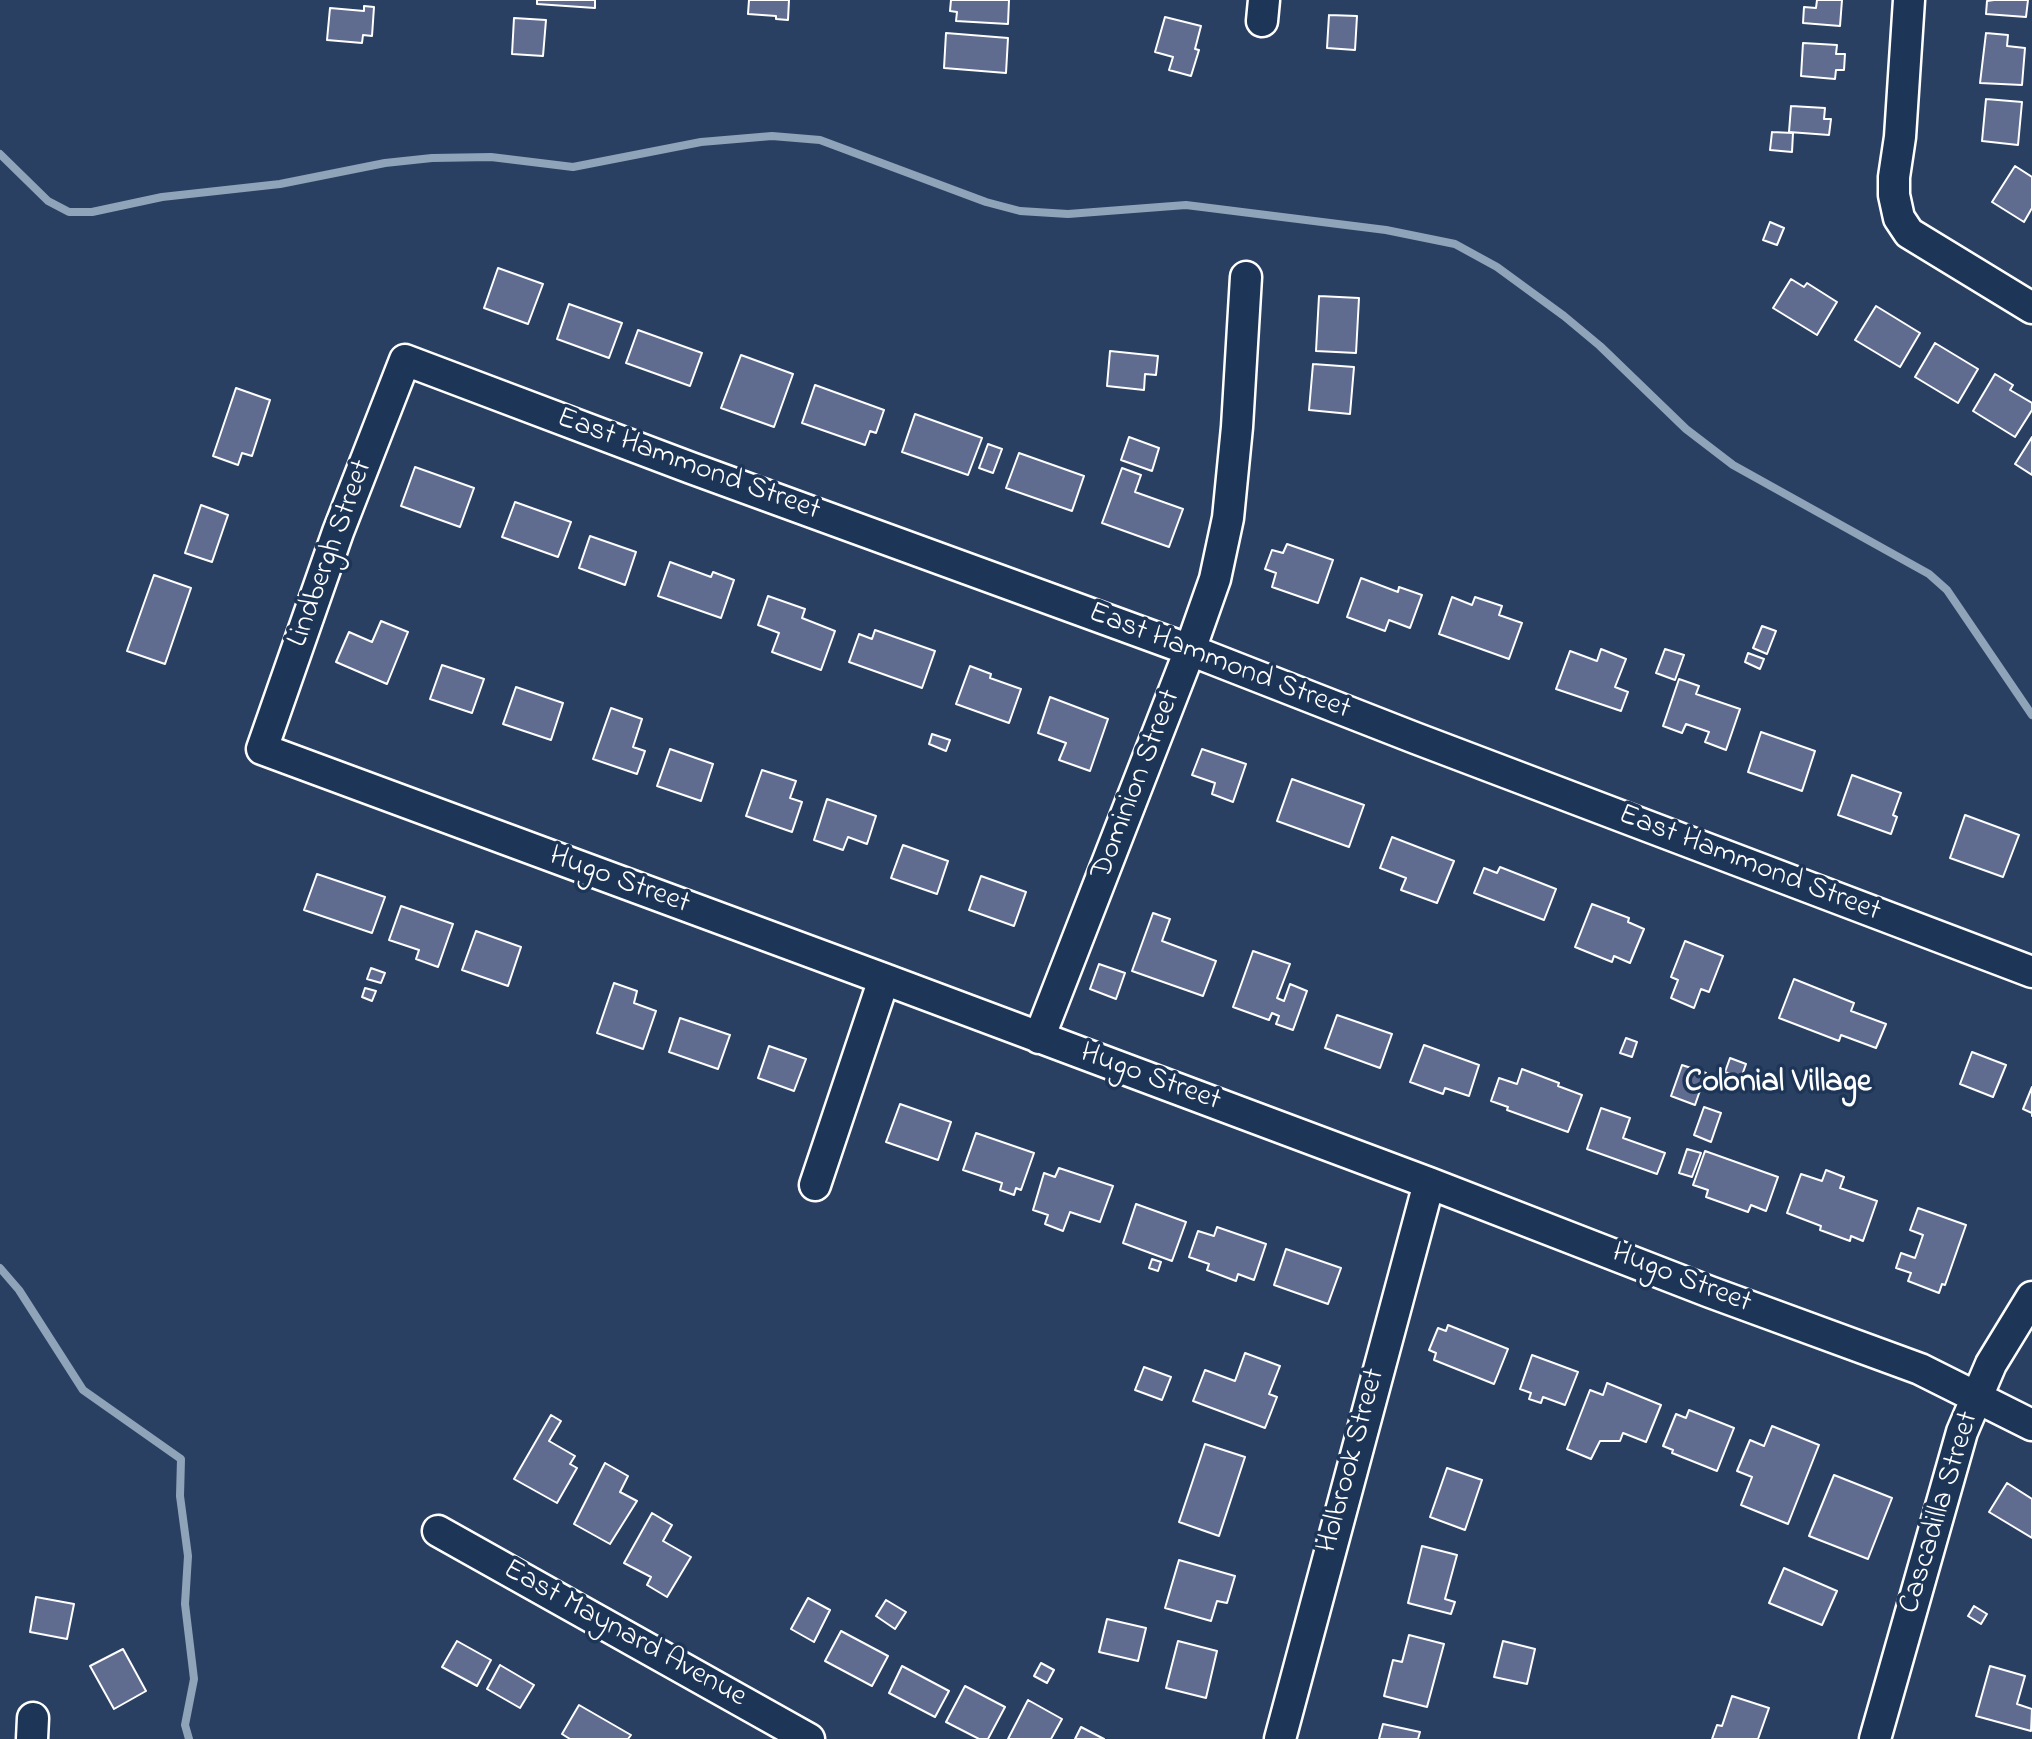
<!DOCTYPE html>
<html>
<head>
<meta charset="utf-8">
<style>
	body { margin:0 }
	canvas { display:block; background:#2a4062 }
</style>
</head>
<body>
<canvas width="2032" height="1739"></canvas>
<script>
const ctx = document.querySelector('canvas').getContext('2d');
ctx.lineJoin = 'round';
const shape = rows => new Path2D(rows.map(r => 'M' + r).join(''));
function trace(path, color, width, dash) { ctx.strokeStyle = color; ctx.lineWidth = width; ctx.lineCap = dash ? 'butt' : 'round'; ctx.setLineDash(dash || []); ctx.stroke(path); }
function fill(path, color) { ctx.fillStyle = color; ctx.fill(path, 'evenodd'); }
function drawText(font, color, halo, rows, align = 'center') {
  ctx.font = font + ' "Indie Flower",sans-serif'; ctx.lineWidth = 7; ctx.setLineDash([]); ctx.textBaseline = 'middle'; ctx.strokeStyle = halo; ctx.fillStyle = color; for (const [text, x, y, turn = 0] of rows) {
    ctx.save(); ctx.translate(x, y); ctx.rotate((+turn || 0) * Math.PI / 180); ctx.textAlign = isNaN(turn) ? turn : align; if (halo) ctx.strokeText(text, 0, 0); ctx.fillText(text, 0, 0); ctx.restore();
  }
}
const stream = shape([
	[0,154,48,201,69,212,92,212,162,197,280,184,385,163,432,158,491,157,573,167,701,142,772,136,820,140,986,202,1020,211,1068,214,1186,205,1386,230,1455,244,1497,267,1564,316,1600,346,1686,429,1733,465,1929,574,1947,590,2032,715],
	[0,1268,19,1290,83,1390,181,1459,180,1496,188,1556,185,1604,194,1679,185,1725,189,1739]
]);
const building = shape([
	[537,0,595,0,595,8,537,4,537,0],
	[749,0,789,0,788,20,776,19,776,16,748,14,749,0],
	[951,0,1009,0,1008,24,956,21,957,12,950,11,951,0],
	[1817,0,1842,0,1840,26,1803,23,1804,7,1816,8,1817,0],
	[1994,0,2028,0,2026,17,1986,14,1987,1,1994,0],
	[364,6,374,7,372,36,363,35,362,43,327,40,330,8,364,11,364,6],
	[1329,15,1357,16,1355,50,1327,48,1329,15],
	[1165,17,1201,26,1195,49,1199,50,1191,76,1169,70,1173,57,1155,52,1165,17],
	[514,18,546,20,543,56,512,54,514,18],
	[946,33,1008,38,1006,73,944,68,946,33],
	[1986,33,2008,35,2007,46,2025,48,2022,85,1980,83,1986,33],
	[1803,43,1837,45,1836,54,1845,54,1844,70,1836,70,1835,79,1801,76,1803,43],
	[1986,99,2022,102,2018,145,1982,141,1986,99],
	[1791,106,1825,108,1824,119,1831,119,1829,135,1789,132,1791,106],
	[1772,132,1793,133,1792,152,1770,150,1772,132],
	[2015,166,2032,177,2032,208,2024,222,1992,202,2015,166],
	[1770,222,1784,228,1777,245,1763,240,1770,222],
	[498,268,543,284,528,324,484,308,498,268],
	[1791,279,1804,287,1807,283,1837,302,1817,335,1773,308,1791,279],
	[1319,296,1359,298,1356,353,1316,351,1319,296],
	[569,304,622,323,609,358,557,339,569,304],
	[1876,306,1920,333,1900,367,1855,340,1876,306],
	[638,330,702,353,690,386,626,363,638,330],
	[1935,343,1978,369,1958,403,1915,377,1935,343],
	[1110,351,1158,356,1156,375,1145,374,1144,390,1107,386,1110,351],
	[741,355,793,374,774,427,721,408,741,355],
	[1313,364,1354,367,1350,414,1309,410,1313,364],
	[1995,374,2013,385,2010,390,2032,403,2032,410,2015,437,1973,411,1995,374],
	[815,385,884,410,876,433,870,431,865,445,802,423,815,385],
	[236,388,270,400,252,456,242,453,238,465,213,456,236,388],
	[915,414,982,438,968,475,902,452,915,414],
	[1129,437,1159,448,1152,471,1121,460,1129,437],
	[2032,437,2032,475,2015,464,2032,437],
	[988,444,1002,449,993,473,979,468,988,444],
	[1019,453,1084,476,1072,511,1006,488,1019,453],
	[415,467,474,488,460,527,401,506,415,467],
	[1122,468,1141,475,1135,492,1183,509,1169,547,1102,523,1122,468],
	[515,502,571,522,558,557,502,537,515,502],
	[201,505,228,515,212,562,185,553,201,505],
	[590,536,636,552,625,585,579,568,590,536],
	[1287,544,1333,560,1318,603,1272,587,1276,573,1265,569,1272,550,1283,553,1287,544],
	[670,562,711,577,713,572,734,580,721,618,658,596,670,562],
	[154,575,191,588,165,664,127,651,154,575],
	[1361,578,1398,592,1399,587,1422,595,1410,628,1389,620,1385,631,1347,617,1361,578],
	[768,596,805,609,802,618,835,631,821,670,772,652,779,633,758,625,768,596],
	[1452,597,1472,605,1475,597,1502,606,1499,615,1522,623,1509,659,1439,634,1452,597],
	[381,621,408,632,387,684,336,662,349,632,372,642,381,621],
	[1762,626,1776,631,1767,654,1753,648,1762,626],
	[875,630,935,651,922,688,849,662,859,634,872,639,875,630],
	[1601,649,1626,659,1615,687,1628,692,1621,711,1556,689,1570,651,1597,661,1601,649],
	[1665,649,1684,655,1675,680,1656,673,1665,649],
	[1748,653,1764,659,1760,669,1745,662,1748,653],
	[442,665,484,679,472,713,430,699,442,665],
	[970,666,991,674,990,678,1021,689,1009,723,956,704,970,666],
	[1679,679,1699,686,1696,694,1740,709,1726,750,1705,742,1709,732,1686,724,1682,733,1663,726,1679,679],
	[516,687,563,703,551,740,503,724,516,687],
	[1050,697,1108,719,1090,771,1059,760,1066,743,1038,733,1050,697],
	[611,708,642,719,633,747,645,751,637,774,593,759,611,708],
	[1761,732,1815,751,1802,791,1748,772,1761,732],
	[932,734,950,740,946,751,929,744,932,734],
	[670,749,713,764,701,801,657,786,670,749],
	[1202,749,1246,764,1233,802,1212,794,1215,783,1192,775,1202,749],
	[762,770,796,781,790,798,802,802,792,832,746,816,762,770],
	[1852,775,1901,793,1893,815,1897,817,1891,834,1838,815,1852,775],
	[1292,779,1364,805,1349,847,1277,821,1292,779],
	[827,799,876,816,867,844,848,837,843,850,814,840,827,799],
	[1965,815,2019,835,2003,877,1950,858,1965,815],
	[1392,837,1454,861,1437,903,1401,890,1406,878,1380,868,1392,837],
	[903,845,948,861,937,894,891,878,903,845],
	[1500,867,1556,889,1544,920,1474,893,1484,868,1497,873,1500,867],
	[317,874,385,897,372,933,304,910,317,874],
	[981,876,1026,892,1014,926,969,910,981,876],
	[1592,904,1629,918,1628,922,1644,929,1630,963,1614,956,1612,962,1575,947,1592,904],
	[401,906,453,924,438,967,416,959,419,950,389,940,401,906],
	[1153,913,1170,919,1162,941,1216,961,1203,996,1132,971,1153,913],
	[476,931,521,947,508,986,462,970,476,931],
	[1685,941,1723,956,1709,992,1701,989,1694,1008,1671,998,1678,980,1671,977,1685,941],
	[1253,951,1290,964,1277,998,1284,1001,1290,984,1307,991,1293,1030,1276,1024,1279,1016,1272,1013,1269,1020,1233,1007,1253,951],
	[1099,964,1125,973,1116,999,1090,989,1099,964],
	[371,968,385,973,381,983,367,979,371,968],
	[1794,979,1854,1003,1851,1011,1886,1024,1876,1048,1841,1035,1839,1041,1779,1018,1794,979],
	[614,983,637,991,634,1003,656,1011,643,1049,597,1033,614,983],
	[365,988,376,991,372,1001,362,997,365,988],
	[1337,1015,1392,1034,1380,1068,1325,1048,1337,1015],
	[680,1018,730,1035,718,1069,669,1052,680,1018],
	[1626,1038,1637,1042,1632,1057,1620,1053,1626,1038],
	[1424,1045,1479,1065,1469,1096,1445,1088,1443,1094,1410,1082,1424,1045],
	[769,1046,806,1059,794,1091,758,1078,769,1046],
	[1972,1052,2006,1065,1993,1097,1960,1084,1972,1052],
	[1730,1058,1746,1064,1741,1078,1725,1072,1730,1058],
	[1682,1065,1706,1073,1695,1105,1671,1096,1682,1065],
	[1522,1069,1559,1083,1558,1086,1582,1095,1568,1132,1507,1110,1508,1107,1491,1101,1499,1078,1517,1084,1522,1069],
	[2032,1087,2032,1116,2032,1113,2023,1109,2032,1087],
	[900,1104,951,1122,938,1160,886,1142,900,1104],
	[1704,1107,1721,1113,1711,1142,1694,1135,1704,1107],
	[1601,1108,1630,1118,1623,1138,1665,1153,1657,1174,1587,1149,1601,1108],
	[976,1133,1034,1153,1021,1190,1016,1188,1014,1195,1000,1190,1002,1183,963,1170,976,1133],
	[1687,1149,1701,1153,1692,1177,1679,1173,1687,1149],
	[1705,1151,1778,1177,1766,1211,1751,1205,1748,1212,1706,1197,1708,1190,1693,1185,1705,1151],
	[1059,1168,1113,1186,1100,1222,1070,1212,1063,1231,1045,1224,1048,1215,1033,1210,1044,1173,1055,1177,1059,1168],
	[1826,1170,1844,1177,1840,1188,1877,1201,1863,1241,1851,1236,1850,1241,1820,1230,1821,1226,1787,1213,1801,1174,1822,1181,1826,1170],
	[1136,1204,1186,1222,1172,1261,1123,1243,1136,1204],
	[1918,1208,1966,1225,1945,1285,1942,1284,1939,1293,1908,1281,1911,1273,1896,1268,1901,1253,1915,1258,1923,1235,1910,1230,1918,1208],
	[1217,1227,1266,1244,1254,1280,1238,1274,1236,1281,1207,1270,1209,1264,1189,1257,1198,1231,1214,1236,1217,1227],
	[1286,1249,1341,1268,1328,1304,1274,1285,1286,1249],
	[1152,1259,1161,1262,1158,1271,1149,1268,1152,1259],
	[1448,1325,1508,1349,1494,1384,1434,1360,1436,1353,1429,1350,1438,1328,1446,1331,1448,1325],
	[1245,1353,1280,1366,1269,1394,1277,1397,1265,1428,1193,1401,1205,1370,1235,1381,1245,1353],
	[1532,1355,1578,1372,1565,1405,1543,1397,1541,1403,1529,1399,1531,1393,1520,1389,1532,1355],
	[1144,1367,1171,1377,1162,1400,1135,1390,1144,1367],
	[1607,1383,1661,1405,1646,1442,1623,1433,1620,1441,1600,1441,1591,1459,1567,1449,1590,1390,1603,1395,1607,1383],
	[1689,1410,1734,1428,1717,1471,1672,1453,1673,1450,1663,1446,1676,1414,1686,1418,1689,1410],
	[551,1415,561,1421,549,1441,575,1456,570,1464,577,1468,557,1503,514,1479,551,1415],
	[1772,1426,1819,1445,1788,1524,1741,1505,1752,1477,1737,1471,1750,1440,1764,1446,1772,1426],
	[1205,1444,1245,1457,1219,1536,1179,1522,1205,1444],
	[605,1463,628,1476,620,1492,637,1501,610,1544,574,1524,605,1463],
	[1447,1468,1482,1480,1465,1530,1430,1517,1447,1468],
	[1834,1475,1892,1498,1868,1559,1809,1536,1834,1475],
	[2007,1483,2032,1499,2032,1538,1989,1512,2007,1483],
	[652,1513,672,1525,663,1541,691,1557,667,1597,647,1585,651,1577,624,1563,652,1513],
	[1422,1546,1457,1555,1445,1599,1455,1602,1451,1614,1408,1603,1422,1546],
	[1179,1560,1235,1576,1227,1603,1217,1601,1211,1621,1165,1608,1179,1560],
	[1784,1568,1837,1591,1822,1625,1769,1603,1784,1568],
	[36,1597,74,1604,67,1639,30,1632,36,1597],
	[808,1598,830,1610,814,1642,791,1629,808,1598],
	[886,1600,906,1612,895,1629,876,1616,886,1600],
	[1974,1606,1987,1614,1981,1624,1968,1616,1974,1606],
	[1107,1619,1146,1628,1138,1661,1099,1652,1107,1619],
	[841,1631,888,1656,872,1686,825,1661,841,1631],
	[1409,1635,1444,1644,1427,1707,1384,1696,1393,1660,1402,1662,1409,1635],
	[457,1641,491,1660,477,1686,442,1667,457,1641],
	[1178,1641,1217,1651,1206,1698,1166,1688,1178,1641],
	[1503,1641,1535,1649,1527,1684,1494,1677,1503,1641],
	[123,1649,146,1691,114,1709,90,1666,123,1649],
	[1041,1663,1054,1670,1047,1683,1034,1676,1041,1663],
	[500,1665,534,1685,520,1708,487,1689,500,1665],
	[902,1666,949,1691,935,1717,889,1693,902,1666],
	[1990,1666,2025,1676,2017,1704,2032,1709,2031,1731,1976,1716,1990,1666],
	[965,1686,1005,1707,988,1739,979,1739,946,1722,965,1686],
	[1732,1696,1769,1708,1758,1739,1712,1739,1717,1725,1722,1726,1732,1696],
	[1028,1700,1062,1719,1051,1739,1008,1739,1028,1700],
	[579,1705,631,1735,628,1739,570,1739,562,1734,579,1705],
	[1383,1724,1420,1732,1418,1739,1379,1739,1383,1724],
	[1081,1727,1104,1739,1075,1739,1081,1727]
]);
const minor = shape([
	[1909,0,1900,137,1894,177,1894,195,1899,218,1909,233,2032,308],
	[1262,21,1264,0],
	[2032,972,1415,738,1190,650,691,468,405,360,338,532,262,749,884,979,1429,1183,1710,1292,1920,1369,2032,1425],
	[1039,1038,1190,650,1215,579,1228,518,1237,427,1246,277],
	[815,1185,884,979],
	[438,1531,809,1739],
	[32,1739,33,1718],
	[1280,1739,1429,1183],
	[1875,1739,1962,1432,1991,1364,2032,1297]
]);
const streetNames = [
	["East Hammond Street",688,466,20],
	["Lindbergh Street",332,554,-70],
	["East Hammond Street",1219,663,21],
	["Dominion Street",1138,785,-69],
	["East Hammond Street",1749,865,21],
	["Hugo Street",619,882,20],
	["Hugo Street",1150,1079,20],
	["Hugo Street",1681,1280,21],
	["Holbrook Street",1353,1461,-75],
	["Cascadilla Street",1941,1513,-73],
	["East Maynard Avenue",624,1635,29]
];
const neighbourhoodNames = [
	["Colonial Village",1778,1085]
];
trace(stream, '#8fa4b9', 8);
fill(building, '#5f6b8f');
trace(building, '#fff', 2);
trace(minor, '#fff', 35);
trace(minor, '#1d3557', 30);
drawText('30px', '#fff', '#1d3557', streetNames);
drawText('bold 32px', '#fff', '#1d3557', neighbourhoodNames);
</script>
</body>
</html>
